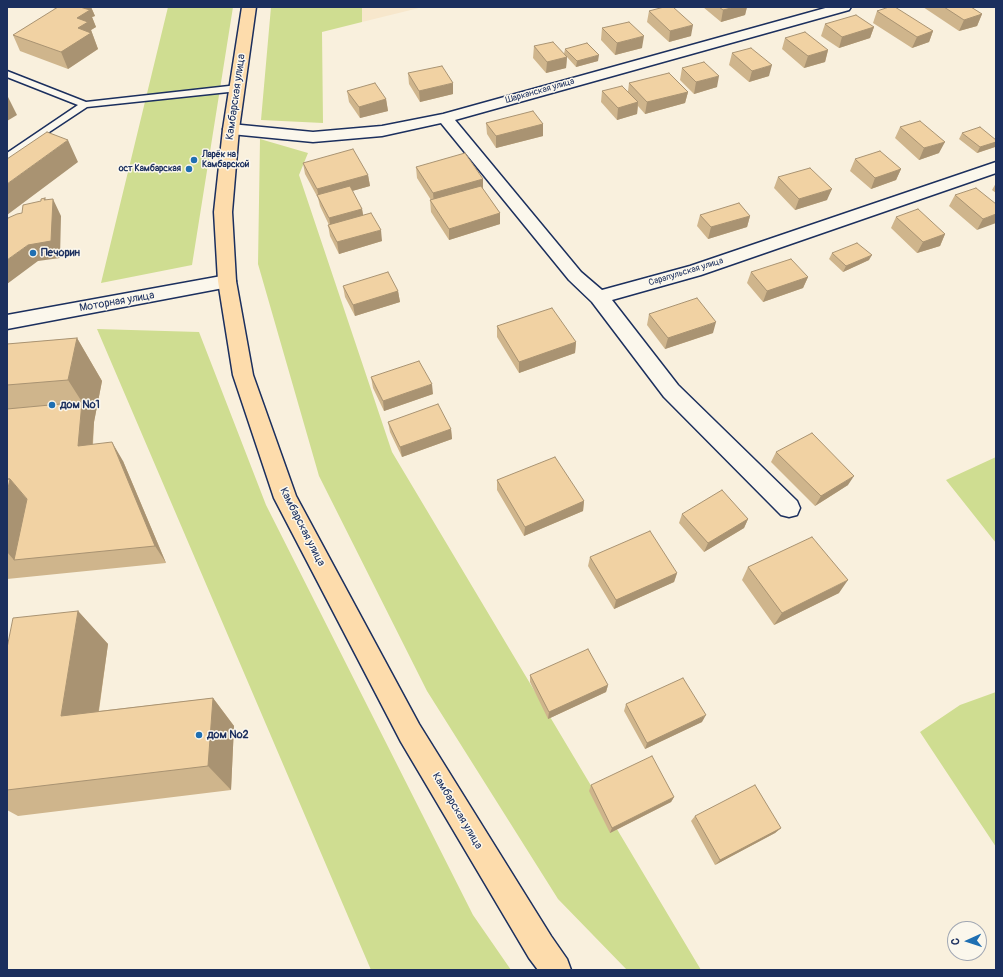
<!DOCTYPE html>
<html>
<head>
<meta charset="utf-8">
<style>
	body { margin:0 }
	#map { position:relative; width:1003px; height:977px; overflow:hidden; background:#f9f0dd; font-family:Pangolin,sans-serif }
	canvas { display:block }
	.frame { position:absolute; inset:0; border:8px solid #1b2f5e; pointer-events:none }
	.north { position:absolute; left:947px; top:921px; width:40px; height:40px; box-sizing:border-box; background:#fbf7ec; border:1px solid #a1a7b3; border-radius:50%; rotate:267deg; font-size:11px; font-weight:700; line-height:16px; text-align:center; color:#1b2f5e }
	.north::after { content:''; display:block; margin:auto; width:14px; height:18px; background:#1f6fb2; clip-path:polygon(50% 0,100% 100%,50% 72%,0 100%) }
</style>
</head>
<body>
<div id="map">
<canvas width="1003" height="977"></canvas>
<div class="frame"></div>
<div class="north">С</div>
</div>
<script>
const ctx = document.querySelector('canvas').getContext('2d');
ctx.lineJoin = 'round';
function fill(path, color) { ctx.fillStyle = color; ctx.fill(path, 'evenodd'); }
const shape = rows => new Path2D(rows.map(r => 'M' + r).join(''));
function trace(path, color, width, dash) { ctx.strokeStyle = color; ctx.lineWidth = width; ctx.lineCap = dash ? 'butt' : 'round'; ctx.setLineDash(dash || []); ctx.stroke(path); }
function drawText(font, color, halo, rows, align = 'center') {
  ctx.font = font + ' Pangolin,sans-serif'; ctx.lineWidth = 3; ctx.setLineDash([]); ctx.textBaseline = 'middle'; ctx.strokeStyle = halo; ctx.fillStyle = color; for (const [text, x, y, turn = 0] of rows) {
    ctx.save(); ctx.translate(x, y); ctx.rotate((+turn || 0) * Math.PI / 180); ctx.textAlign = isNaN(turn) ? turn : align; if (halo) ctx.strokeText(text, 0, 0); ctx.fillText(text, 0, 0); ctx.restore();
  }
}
const built = shape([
	[362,7,423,7,362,22]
]);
const green = shape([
	[168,7,233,7,192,265,101,283],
	[271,7,362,7,362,22,322,32,323,123,261,120],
	[260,139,308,153,299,175,392,452,701,970,627,970,558,899,427,691,319,476,258,264],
	[97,329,199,332,266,505,473,915,511,970,371,970],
	[996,457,996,543,946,480],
	[996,692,996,847,920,732,960,705]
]);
const lane = shape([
	[7,71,86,102,238,85,242,88,238,91,87,107,7,160,7,153,78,105,7,77,7,71]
]);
const street = shape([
	[829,7,851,7,849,10,455,120,581,272,602,290,690,266,996,162,996,173,701,275,612,300,678,385,797,501,800,508,797,515,789,517,781,515,664,397,592,302,569,280,441,123,382,136,313,142,231,134,225,132,223,129,225,126,231,124,313,132,382,126,443,114,829,7],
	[227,275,234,276,236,281,234,286,7,329,7,315,227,275]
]);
const primary = shape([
	[242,7,256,7,239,129,232,212,236,281,253,375,296,496,419,724,551,936,567,959,571,970,538,970,529,958,401,742,274,498,233,375,218,281,214,212,223,129,242,7]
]);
const wall = shape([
	[51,7,91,7,95,16,92,17,96,27,91,30,98,49,68,69,20,51,13,35,56,9],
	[703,7,747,7,745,15,721,22],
	[923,7,971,7,982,14,977,26,959,31],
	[649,11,691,36,669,42,647,22],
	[877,11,933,31,929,42,912,48,873,23],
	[825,24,874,27,870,38,839,48,821,36],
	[602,28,642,48,615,55,601,40],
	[785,38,828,50,825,62,804,68,782,49],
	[534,46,564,54,565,49,598,61,576,67,567,57,566,68,546,73,533,58],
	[732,53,769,76,749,82,729,65],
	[682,68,717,87,694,94,680,80],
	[408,73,453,94,420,102,409,84],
	[629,83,688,92,685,103,645,114,638,106,637,114,617,120,601,102,602,91,628,91],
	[347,91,386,99,388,111,360,118,349,102],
	[486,123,543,124,543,136,496,148,487,134],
	[900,127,939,153,919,160,895,138],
	[962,133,996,140,996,145,995,147,977,153,959,139],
	[855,159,901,169,896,180,871,189,850,171],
	[303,163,368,175,370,186,352,191,362,209,363,215,382,241,339,254,330,236,328,225,329,225,320,206,318,198,305,174],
	[416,167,483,179,483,189,500,213,500,224,449,240,431,212,430,200,431,200,417,178],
	[778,177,827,200,795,210,774,188],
	[996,183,996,193,992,190],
	[955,195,996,204,977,230,949,206],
	[700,215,750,216,747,227,708,239,697,226],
	[896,217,945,234,940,246,917,253,891,228],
	[832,253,869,260,843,272,829,259],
	[751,272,808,277,803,288,763,302,747,283],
	[343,286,398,291,400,302,355,316,345,297],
	[649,314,713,333,665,349,647,325],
	[497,326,576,342,575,353,519,373,497,337],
	[77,338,102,381,94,422,93,445,123,461,166,563,7,579,7,344],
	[371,377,433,394,384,411,373,388],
	[388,422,451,429,452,439,402,457,390,432],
	[776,452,848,485,815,506,771,462],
	[497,480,584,501,583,511,524,536,497,490],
	[682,514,748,519,744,528,704,552,679,523],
	[590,557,677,573,674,582,614,609,588,566],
	[748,567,839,593,774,625,742,580],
	[78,611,108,644,99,711,213,698,234,726,231,790,18,816,7,810,7,648],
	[530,675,608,685,606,692,548,719,530,682],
	[626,704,702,722,645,749,624,711],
	[591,785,674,797,671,802,610,833,589,791],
	[695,816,781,828,775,833,715,865,691,821]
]);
const shadedWall = shape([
	[78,7,91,7,95,16,92,17,96,27,91,30,98,49,68,69,61,52,78,28],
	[735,7,747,7,745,15,721,22,723,10],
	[982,14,977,26,959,31,964,20],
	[693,25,691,36,669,42,670,31],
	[874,27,870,38,839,48,842,37],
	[933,31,929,42,912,48,917,37],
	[644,36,642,48,615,55,617,43],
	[828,50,825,62,804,68,808,56],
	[599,55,598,61,576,67,577,61],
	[567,57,566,68,546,73,547,62],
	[772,65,769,76,749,82,752,71],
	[719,76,717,87,694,94,696,82],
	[453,83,453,94,420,102,419,91],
	[688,92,685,103,645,114,647,102],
	[7,95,17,115,7,121],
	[386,99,388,111,360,118,359,107],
	[638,102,637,114,617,120,618,108],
	[543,124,543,136,496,148,496,136],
	[68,140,78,162,7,215,7,184],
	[945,142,939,153,919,160,924,148],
	[996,142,996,145,995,147,977,153,980,147],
	[901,169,896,180,871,189,875,178],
	[368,175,370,186,320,200,319,198,317,189],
	[483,179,483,190,434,204,433,193],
	[832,189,827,200,795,210,799,199],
	[45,198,52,213,53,199,61,216,60,258,38,261,7,284,7,260,28,245],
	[362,209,364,220,331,229,329,218],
	[500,213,500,224,449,240,449,229],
	[996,214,996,223,977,230,983,219],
	[750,216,747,227,708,239,711,227],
	[381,230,382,241,339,254,337,242],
	[945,234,940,246,917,253,923,242],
	[872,255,869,260,843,272,846,266],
	[808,277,803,288,763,302,767,291],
	[398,291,400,302,355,316,353,305],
	[716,322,713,333,665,349,668,338],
	[77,338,102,381,94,422,91,465,78,446,82,402,68,380],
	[576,342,575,353,519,373,519,362],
	[432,384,433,394,384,411,383,401],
	[451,429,452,439,402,457,400,447],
	[112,442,123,461,166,563,155,546],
	[854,476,848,485,815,506,821,496],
	[10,479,42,518,14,560,7,552,7,493],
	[584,501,583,511,524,536,525,527],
	[748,519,744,528,704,552,708,543],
	[677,573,674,582,614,609,616,600],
	[848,580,839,593,774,625,782,613],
	[78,611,108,644,94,743,61,716],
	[608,685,606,692,548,719,549,712],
	[213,698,234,726,231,790,208,766],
	[706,715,702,722,645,749,647,743],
	[674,797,671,802,610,833,612,828],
	[781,828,775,833,715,865,720,860]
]);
const building = shape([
	[58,7,80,7,90,10,77,18,88,22,78,28,91,33,61,52,13,35,58,7],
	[664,7,673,7,693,25,670,31,649,11,664,7],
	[719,7,735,7,723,10,719,7],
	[889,7,895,7,933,31,917,37,877,11,889,7],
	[944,7,971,7,982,14,964,20,944,7],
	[856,15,874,27,842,37,825,24,856,15],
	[629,22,644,36,617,43,602,28,629,22],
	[805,32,828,50,808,56,785,38,805,32],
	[553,42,567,57,547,62,534,46,553,42],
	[587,43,599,55,577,61,565,49,587,43],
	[751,48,772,65,752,71,732,53,751,48],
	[704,62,719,76,696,82,682,68,704,62],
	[442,66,453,83,419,91,408,73,442,66],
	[669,73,688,92,647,102,629,83,669,73],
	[375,83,386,99,359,107,347,91,375,83],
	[622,86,638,102,618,108,602,91,622,86],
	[533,111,543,124,496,136,486,123,533,111],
	[920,121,945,142,924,148,900,127,920,121],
	[980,127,996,140,996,142,980,147,962,133,980,127],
	[47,132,68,140,7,184,7,159,47,132],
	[353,149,368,175,317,189,303,163,353,149],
	[880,151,901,169,875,178,855,159,880,151],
	[465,153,483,179,433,193,416,167,465,153],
	[810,168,832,189,799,199,778,177,810,168],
	[350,186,362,209,329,218,317,195,350,186],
	[481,186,500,213,449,229,430,200,481,186],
	[976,188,996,204,996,214,983,219,955,195,976,188],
	[45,198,44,200,53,199,51,241,28,245,7,260,7,220,8,218,17,214,22,213,23,205,41,201,41,199,45,198],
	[739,203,750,216,711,227,700,215,739,203],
	[918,209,945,234,923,242,896,217,918,209],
	[371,213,381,230,337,242,328,225,371,213],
	[857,243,872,255,846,266,832,253,857,243],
	[791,259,808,277,767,291,751,272,791,259],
	[388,272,398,291,353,305,343,286,388,272],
	[697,298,716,322,668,338,649,314,697,298],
	[552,308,576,342,519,362,497,326,552,308],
	[77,338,68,380,7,385,7,344,77,338],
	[419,361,432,384,383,401,371,377,419,361],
	[82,402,78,446,112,442,155,546,14,560,27,499,10,479,7,479,7,409,82,402],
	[438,404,451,429,400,447,388,422,438,404],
	[812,433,854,476,821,496,776,452,812,433],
	[555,457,584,501,525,527,497,480,555,457],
	[7,479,10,479,7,493,7,479],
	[722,490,748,519,708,543,682,514,722,490],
	[650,531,677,573,616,600,590,557,650,531],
	[812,537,848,580,782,613,748,567,812,537],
	[78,611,61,716,213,698,208,766,7,790,7,648,13,618,78,611],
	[588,649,608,685,549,712,530,675,588,649],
	[683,678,706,715,647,743,626,704,683,678],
	[652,756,674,797,612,828,591,785,652,756],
	[755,785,781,828,720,860,695,816,755,785]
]);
const markers = [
	[194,160,4,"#1f6fb2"],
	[189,169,4,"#1f6fb2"],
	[33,253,4,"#1f6fb2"],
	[52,405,4,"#1f6fb2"],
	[199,735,4,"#1f6fb2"]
];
const farStreetnames = [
	["Шарканская улица",540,91,-16],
	["Сарапульская улица",686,272,-17]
];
const farPoinames = [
	["Ларёк на",202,155],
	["Камбарской",202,165],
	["ост Камбарская",181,169,"right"]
];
const streetNames = [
	["Камбарская улица",236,97,-82],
	["Моторная улица",117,302,-10],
	["Камбарская улица",302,527,63],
	["Камбарская улица",457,811,59]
];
const poiNames = [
	["Печорин",41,253],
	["дом №1",60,405],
	["дом №2",207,735]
];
fill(built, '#f7e7cc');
fill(green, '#cfdd91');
trace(lane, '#1b2f5e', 3);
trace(street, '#1b2f5e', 3);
trace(primary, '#1b2f5e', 3);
fill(lane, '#fbf7ec');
fill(street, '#fbf7ec');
fill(primary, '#fddcac');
fill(wall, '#cfb58c');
fill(shadedWall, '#a99372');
fill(building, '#f1d2a3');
trace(building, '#a99372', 1);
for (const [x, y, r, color] of markers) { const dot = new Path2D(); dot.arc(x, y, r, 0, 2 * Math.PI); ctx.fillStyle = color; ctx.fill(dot); trace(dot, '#fbf7ec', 1.5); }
drawText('9px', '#1b2f5e', '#fbf7ec', farStreetnames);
drawText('bold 9px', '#1b2f5e', '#fbf7ec', farPoinames, 'left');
drawText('11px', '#1b2f5e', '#fbf7ec', streetNames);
drawText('bold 11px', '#1b2f5e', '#fbf7ec', poiNames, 'left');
</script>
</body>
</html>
